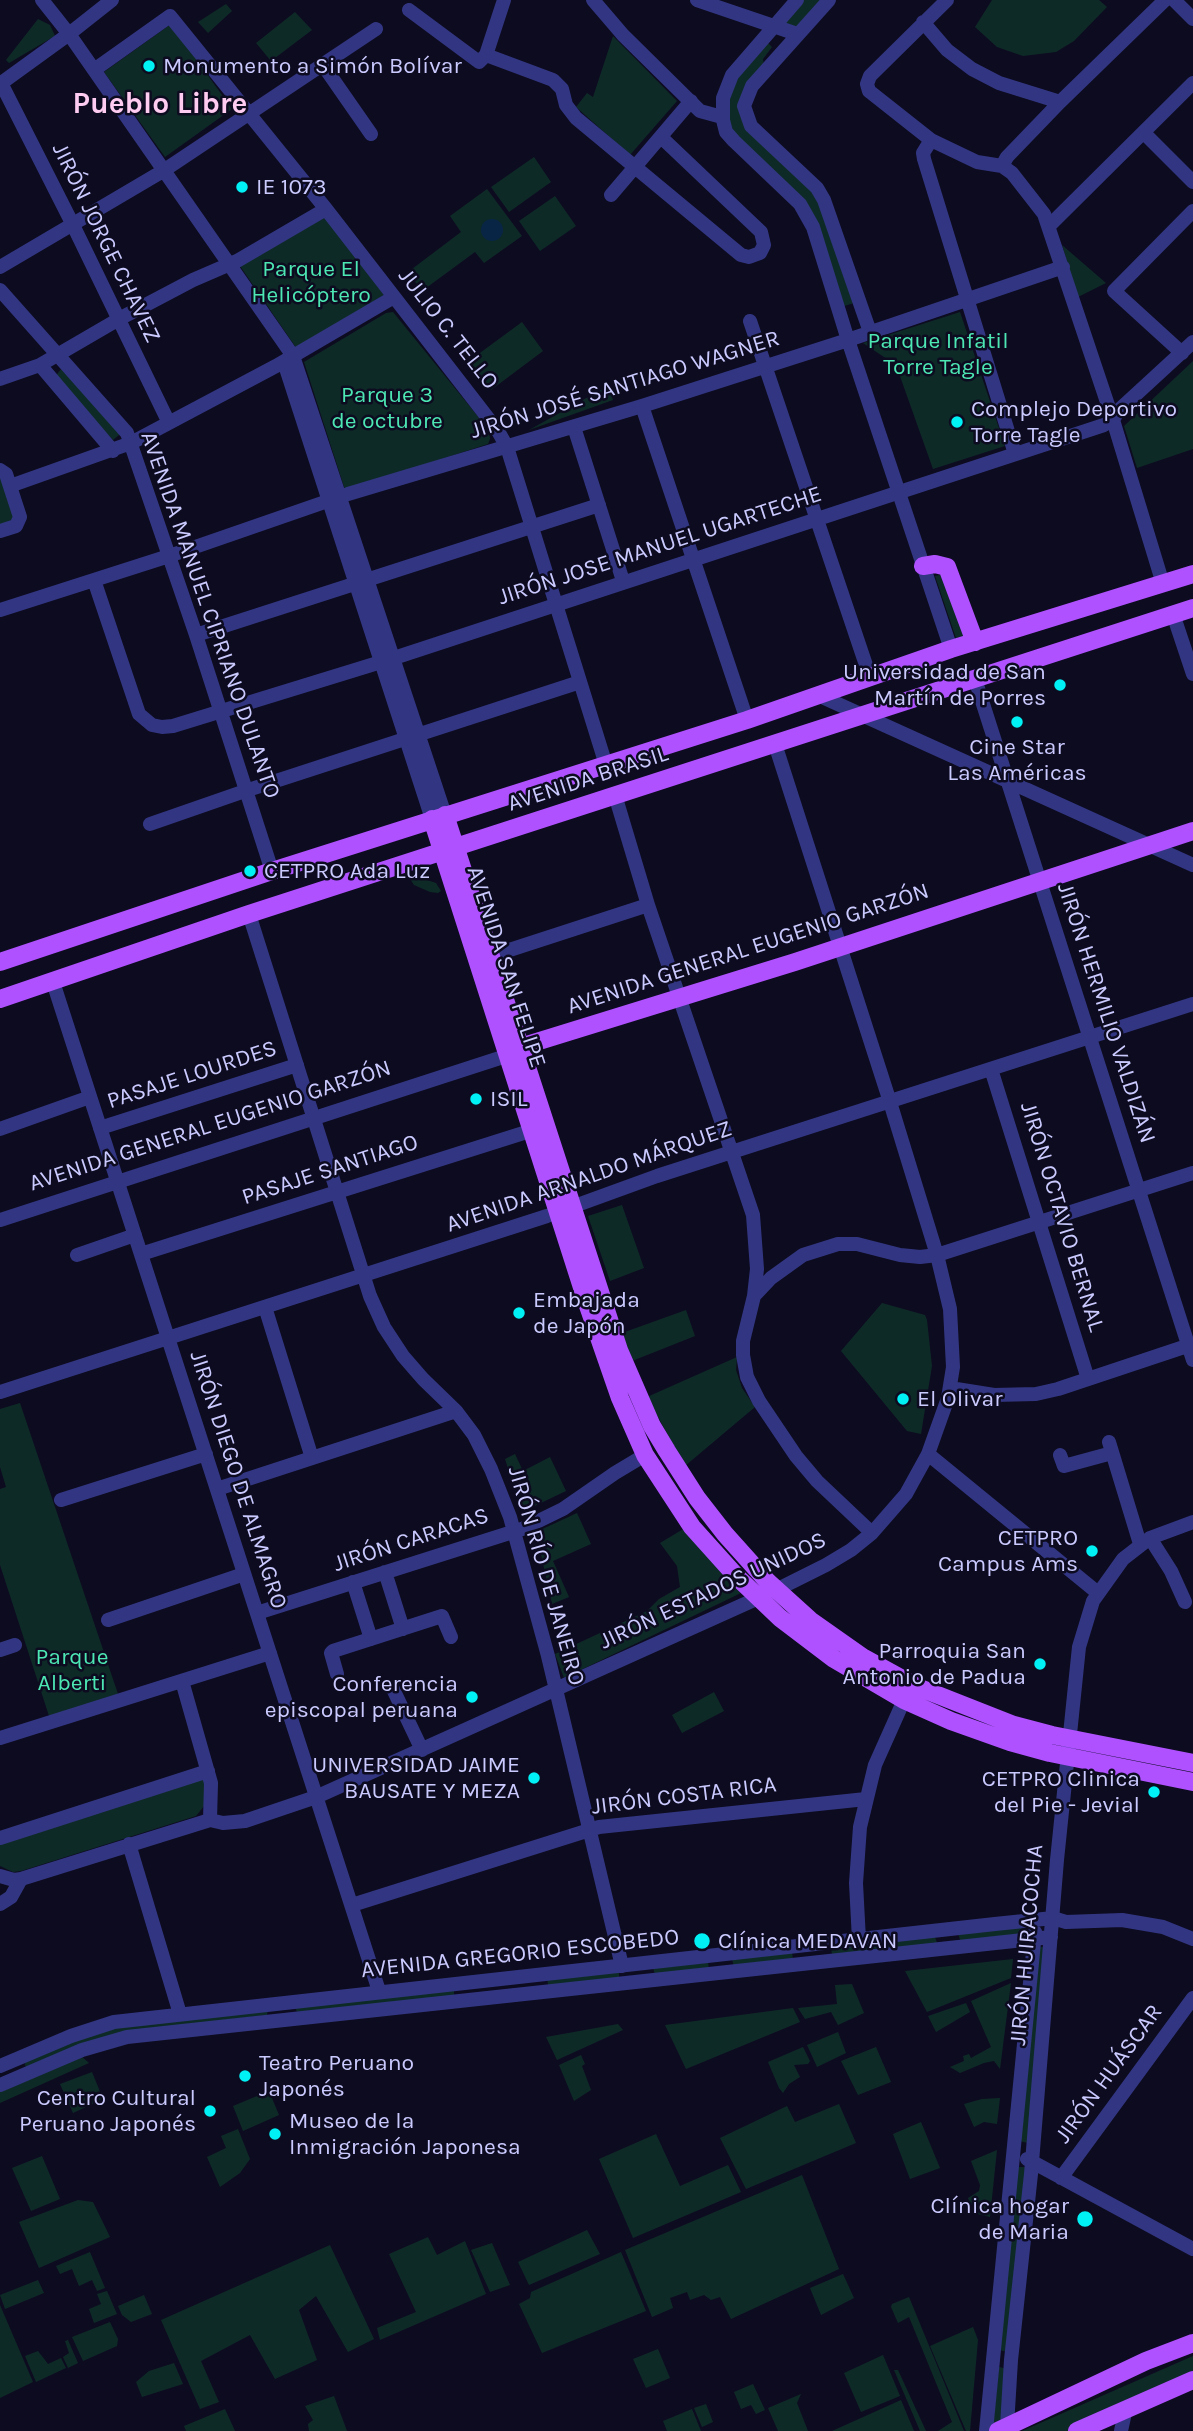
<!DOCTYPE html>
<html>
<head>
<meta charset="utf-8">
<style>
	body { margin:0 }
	canvas { display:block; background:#0d0b20 }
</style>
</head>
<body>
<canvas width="1193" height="2431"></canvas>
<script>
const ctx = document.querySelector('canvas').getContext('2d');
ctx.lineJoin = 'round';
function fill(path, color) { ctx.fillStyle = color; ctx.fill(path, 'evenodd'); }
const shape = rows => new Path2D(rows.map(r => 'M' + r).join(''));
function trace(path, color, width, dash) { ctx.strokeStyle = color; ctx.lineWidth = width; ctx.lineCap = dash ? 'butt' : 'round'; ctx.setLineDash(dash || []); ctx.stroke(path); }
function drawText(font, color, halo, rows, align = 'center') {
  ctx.font = font + ' Karla,sans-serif'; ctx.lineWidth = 5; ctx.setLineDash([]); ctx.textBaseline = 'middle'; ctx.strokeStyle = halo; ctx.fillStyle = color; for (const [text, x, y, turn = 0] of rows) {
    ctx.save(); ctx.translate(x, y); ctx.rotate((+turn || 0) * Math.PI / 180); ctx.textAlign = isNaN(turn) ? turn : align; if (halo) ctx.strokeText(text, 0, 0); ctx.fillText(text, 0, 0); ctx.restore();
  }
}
const green = shape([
	[804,0,824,0,798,28,785,25,785,20],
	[992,0,1099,0,1107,7,1074,41,1056,52,1023,56,997,47,975,27],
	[226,4,232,11,208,33,198,22],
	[295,12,312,30,271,61,256,43],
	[38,19,50,25,55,36,9,63,6,60],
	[171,24,232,109,165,157,104,72],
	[613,36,677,101,630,155,576,107,587,93,593,97],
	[767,42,772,47,763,59,764,66,741,107,808,185,821,204,854,303,841,307,816,226,736,137,731,128,727,109,736,77],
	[534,157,551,182,509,212,491,187],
	[487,189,522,236,484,263,475,252,422,291,408,272,461,232,450,216],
	[555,196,576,226,540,251,519,221],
	[325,217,384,295,297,349,240,266],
	[1062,245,1106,283,1078,297],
	[393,312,489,430,490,439,488,444,345,490,304,362,386,313],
	[960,312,1005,446,933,469,896,365,863,343],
	[522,322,543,351,491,390,469,361],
	[1193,361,1193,449,1137,468,1124,426],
	[61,369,121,432,119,435,113,440,55,377],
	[608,386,613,400,529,430],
	[0,475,15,518,0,527],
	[945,574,964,636,956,638,935,576],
	[412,875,436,883,441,891,438,893,430,892,414,885,410,879],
	[622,1205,644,1268,610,1281,588,1216],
	[882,1303,925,1315,927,1320,932,1366,921,1434,907,1431,841,1351],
	[686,1310,695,1336,632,1361,622,1333],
	[737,1357,736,1370,742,1388,755,1407,685,1466,647,1397],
	[20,1403,119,1697,50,1719,0,1565,0,1489,6,1487,0,1467,0,1409],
	[515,1454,523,1471,550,1457,566,1491,522,1512,505,1459],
	[577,1513,591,1544,553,1561,569,1597,552,1604,536,1532],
	[685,1528,741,1593,564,1678,555,1654,647,1611,659,1599,680,1587,677,1566,660,1543],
	[714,1692,724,1711,682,1733,672,1715],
	[204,1773,205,1805,196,1816,21,1871,13,1872,0,1866,0,1840],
	[1025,1927,1026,1935,961,1942,958,1934],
	[935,1937,937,1943,832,1955,831,1946],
	[1036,1947,1048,1947,1028,2143,1019,2141],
	[792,1952,793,1960,734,1967,732,1959],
	[1013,1959,1011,1978,927,2012,905,1971],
	[708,1961,709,1971,655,1976,653,1967],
	[619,1970,619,1978,548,1985,547,1976],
	[1011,1983,1000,2069,994,2061,984,2063,960,2073,950,2067,964,2061,963,2056,969,2054,971,2058,991,2047,971,2001],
	[852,1984,864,2013,838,2025,831,2012,805,2019,798,2008,837,2004,835,1985],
	[454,1986,454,1996,297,2012,294,2005],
	[966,2003,970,2012,936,2032,928,2016],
	[793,2008,800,2022,686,2069,665,2025],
	[268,2010,267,2015,125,2032,26,2067,25,2065,25,2061,108,2027],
	[618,2024,623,2030,557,2060,546,2037],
	[838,2032,846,2053,817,2067,807,2045],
	[803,2047,810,2061,808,2064,794,2065,800,2077,789,2084,783,2093,779,2088,768,2062],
	[876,2047,891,2082,858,2095,841,2061],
	[581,2055,585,2064,582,2066,591,2090,574,2101,559,2065],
	[81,2056,89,2063,0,2103,0,2092],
	[92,2072,103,2099,73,2113,60,2084],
	[269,2091,279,2115,243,2131,233,2106],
	[1000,2098,997,2124,984,2122,974,2127,964,2104,982,2099],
	[839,2104,856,2143,746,2189,720,2138,787,2106,795,2122],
	[921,2122,940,2168,910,2179,893,2134],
	[238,2129,250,2159,240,2173,220,2187,207,2157,226,2148,221,2136],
	[656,2134,680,2186,728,2165,741,2192,633,2238,599,2159],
	[997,2150,990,2217,973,2213,968,2198,979,2191,980,2185,971,2161],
	[42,2156,60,2199,31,2211,12,2168],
	[1017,2167,1027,2167,1008,2352,999,2350],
	[802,2175,839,2269,731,2319,720,2297,711,2300,704,2295,690,2300,687,2292,670,2298,673,2308,652,2317,625,2250],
	[78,2200,93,2202,110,2237,39,2268,19,2222],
	[587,2230,600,2254,529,2285,518,2262],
	[428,2237,437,2255,465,2241,486,2294,380,2340,377,2328,416,2312,389,2254],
	[492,2243,510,2285,490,2292,471,2250],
	[330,2245,374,2339,348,2352,316,2296,299,2310,317,2360,275,2379,250,2335,201,2361,219,2402,200,2409,161,2320],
	[90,2252,105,2288,97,2291,92,2280,79,2286,72,2269,60,2274,56,2266],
	[621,2252,646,2311,542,2353,519,2304,530,2298,531,2292],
	[843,2274,854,2298,821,2315,810,2288],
	[38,2280,44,2293,5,2309,0,2295],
	[107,2291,117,2314,94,2323,89,2309,101,2304,97,2294],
	[144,2295,152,2314,131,2322,122,2315,118,2306],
	[909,2297,964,2431,938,2431,952,2422,909,2317,898,2323,891,2307,892,2304],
	[0,2305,33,2382,0,2398],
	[110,2322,118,2339,117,2346,83,2361,72,2337],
	[973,2327,978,2340,970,2431,966,2431,930,2346],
	[68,2340,78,2363,68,2368,63,2357,69,2353,65,2341],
	[658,2349,670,2378,646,2388,633,2359],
	[38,2351,48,2364,61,2358,66,2368,36,2382,25,2356],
	[883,2355,900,2396,861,2412,844,2373],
	[1193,2356,1193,2377,1111,2409,1068,2431,1022,2431],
	[174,2363,183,2384,142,2397,136,2382,149,2371],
	[999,2367,1008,2369,1002,2420,993,2425],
	[894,2370,898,2370,926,2431,920,2431],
	[753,2384,765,2410,756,2414,751,2405,741,2409,734,2392],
	[801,2394,797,2403,808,2431,778,2431,768,2408],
	[334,2396,347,2431,309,2431,308,2424,313,2420,305,2406],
	[901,2400,914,2431,832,2431],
	[706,2404,713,2422,702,2427,694,2408],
	[225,2409,235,2431,186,2431,184,2426],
	[692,2409,701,2431,667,2431,663,2421]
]);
const water = shape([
	'481 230a11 11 0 1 1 22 0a11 11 0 1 1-22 0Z'
]);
const minor = shape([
	[42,0,69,34,293,356,445,815],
	[593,0,623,35,700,111,722,117],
	[697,0,797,34],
	[797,0,732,75,723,98,723,120,726,132,734,141,800,204,813,227,848,340,951,649],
	[829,0,752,86,744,106,751,126,817,188,824,200,870,332],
	[947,0,870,76,867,84,869,91,931,140,977,162,1002,166,1012,173,1044,214,1113,420,1163,584],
	[1174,0,1193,19],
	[409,10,479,62,486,55,553,80,562,89,566,105,576,118,741,255,749,257,760,253,764,245,761,232,661,137],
	[923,22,947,50,972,69,999,83,1060,102],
	[486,55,504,0],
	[323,65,371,134],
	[94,70,170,16,326,209,498,431,507,447,606,765],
	[1,83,73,225,169,423],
	[0,84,69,34,112,0],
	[1144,133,1193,182],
	[931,140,923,153,924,159,1015,454],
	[1002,166,1007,157,1060,102,1165,0],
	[611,195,691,101],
	[1050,225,1193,83],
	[0,267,163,171,376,29],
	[0,290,127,433,196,635,272,871],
	[750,321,870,677],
	[1182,353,1114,291,1193,211],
	[284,362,432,819],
	[40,365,113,451],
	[0,379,40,365,119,319,193,280,237,261,326,209],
	[642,406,747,720],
	[574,427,623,581],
	[0,470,6,474,20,517,16,526,0,531],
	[10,486,131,443,276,366,394,297],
	[94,580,139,714,152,725,162,727,173,726,394,658,1104,425,1113,420,1119,410,1193,342],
	[0,610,169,556,348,494,642,406,848,340,1063,267],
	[1173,614,1193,674],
	[196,635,599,505],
	[975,679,1193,1360],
	[818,695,1193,865],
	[615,795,648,905,753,1215,757,1269,754,1296,743,1341,743,1355,747,1377,759,1401,796,1456,817,1481,872,1533],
	[150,824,245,791,580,682],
	[249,914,370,1296,384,1327,403,1356,423,1379,456,1411,474,1435,491,1469,510,1517,548,1656,622,1966],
	[491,956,648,905],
	[53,982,379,1991],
	[991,1069,1088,1379],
	[100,1128,297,1065],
	[0,1129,90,1097],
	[0,1220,509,1055],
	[141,1254,533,1130],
	[77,1255,135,1235],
	[754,1296,771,1278,803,1255,838,1244,857,1244,900,1255,920,1257,937,1255,1193,1173],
	[265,1307,312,1458],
	[950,1388,994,1395,1036,1394,1058,1389,1193,1344],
	[0,1392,547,1216,657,1176,1193,1004],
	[1109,1442,1140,1544],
	[928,1454,1098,1593],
	[1060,1455,1064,1466,1112,1453],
	[217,1489,456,1411],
	[61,1500,206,1454],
	[1150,1538,1171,1571,1185,1602],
	[385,1572,403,1629],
	[353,1582,371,1639],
	[257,1613,522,1529,563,1509,615,1473,645,1455],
	[108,1620,244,1574],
	[0,1650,15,1645],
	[337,1674,331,1653,333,1651,442,1616,451,1637],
	[182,1681,211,1783,210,1820],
	[393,1689,422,1750],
	[0,1738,270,1653],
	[0,1838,208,1771],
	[129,1844,180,2014],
	[0,1876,14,1880,21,1879,210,1820,223,1823,245,1821,316,1797,776,1590,826,1565,851,1550,872,1533,906,1494,928,1454,948,1398,953,1367,950,1309,937,1255,890,1102,775,744],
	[0,1904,11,1897,21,1879],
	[352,1905,599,1827,866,1799],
	[859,1940,856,1883,860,1827,875,1765,904,1700],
	[0,2066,71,2036,114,2022,995,1924,1053,1918,1066,1922,1122,1920,1163,1927,1193,1939],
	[0,2085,82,2050,127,2037,1051,1937],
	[1027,2159,1193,2249],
	[1061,2178,1193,1998],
	[1007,2426,1011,2360,1031,2174,1057,1860,1079,1647,1093,1601,1123,1559,1150,1538,1193,1522],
	[986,2431,1035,1932],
	[1121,2431,1126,2408]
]);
const major = shape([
	[923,566,935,564,947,567,975,642],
	[445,815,619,1350,652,1426,667,1451,697,1498,725,1534,768,1582,810,1620,864,1658,915,1686,1014,1725,1052,1735,1193,1763],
	[432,819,586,1300,620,1398,645,1455,692,1527,736,1576,780,1618,834,1659,904,1700,951,1721,1010,1742,1050,1753,1193,1782],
	[0,962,272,871,747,720,951,649,1193,574],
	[0,999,249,914,1193,608],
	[511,1053,520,1047,795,962,1193,831],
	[998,2431,1146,2361,1193,2343],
	[1077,2431,1193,2380]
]);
const markers = [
	[149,66,7,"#00f1f5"],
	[242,187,7,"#00f1f5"],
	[957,422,7,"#00f1f5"],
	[1060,685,7,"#00f1f5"],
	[1017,722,7,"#00f1f5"],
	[250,871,7,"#00f1f5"],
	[476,1099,7,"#00f1f5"],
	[519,1313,7,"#00f1f5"],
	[903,1399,7,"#00f1f5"],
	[1092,1551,7,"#00f1f5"],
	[1040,1664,7,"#00f1f5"],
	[472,1697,7,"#00f1f5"],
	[534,1778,7,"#00f1f5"],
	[1154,1792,7,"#00f1f5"],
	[702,1941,9,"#00f1f5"],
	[245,2076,7,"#00f1f5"],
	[210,2111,7,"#00f1f5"],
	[275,2134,7,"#00f1f5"],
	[1085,2219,9,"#00f1f5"]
];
const poiNames = [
	["Monumento a Simón Bolívar",163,66],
	["IE 1073",256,187],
	["Complejo Deportivo",971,409],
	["Torre Tagle",971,435],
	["Universidad de San",1046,672,"right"],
	["Martín de Porres",1046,698,"right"],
	["Cine Star",1017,747,"center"],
	["Las Américas",1017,773,"center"],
	["CETPRO Ada Luz",264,871],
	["ISIL",490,1099],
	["Embajada",533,1300],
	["de Japón",533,1326],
	["El Olivar",917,1399],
	["CETPRO",1078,1538,"right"],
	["Campus Ams",1078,1564,"right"],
	["Parroquia San",1026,1651,"right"],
	["Antonio de Padua",1026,1677,"right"],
	["Conferencia",458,1684,"right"],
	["episcopal peruana",458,1710,"right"],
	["UNIVERSIDAD JAIME",520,1765,"right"],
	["BAUSATE Y MEZA",520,1791,"right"],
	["CETPRO Clinica",1140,1779,"right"],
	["del Pie - Jevial",1140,1805,"right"],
	["Clínica MEDAVAN",718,1941],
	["Teatro Peruano",259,2063],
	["Japonés",259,2089],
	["Centro Cultural",196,2098,"right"],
	["Peruano Japonés",196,2124,"right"],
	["Museo de la",289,2121],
	["Inmigración Japonesa",289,2147],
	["Clínica hogar",1069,2206,"right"],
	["de Maria",1069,2232,"right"]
];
const streetNames = [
	["JIRÓN JORGE CHAVEZ",106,243,64],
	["JULIO C. TELLO",448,329,52],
	["JIRÓN JOSÉ SANTIAGO WAGNER",625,385,-17],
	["JIRÓN JOSE MANUEL UGARTECHE",660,546,-18],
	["AVENIDA MANUEL CIPRIANO DULANTO",210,615,71],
	["AVENIDA BRASIL",588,779,-18],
	["AVENIDA GENERAL EUGENIO GARZÓN",748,949,-18],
	["AVENIDA SAN FELIPE",506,967,72],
	["JIRÓN HERMILIO VALDIZÁN",1106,1013,72],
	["PASAJE LOURDES",192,1075,-18],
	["AVENIDA GENERAL EUGENIO GARZÓN",210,1126,-18],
	["PASAJE SANTIAGO",330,1170,-18],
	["AVENIDA ARNALDO MÁRQUEZ",589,1177,-19],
	["JIRÓN OCTAVIO BERNAL",1062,1217,73],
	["JIRÓN DIEGO DE ALMAGRO",238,1480,72],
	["JIRÓN CARACAS",411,1540,-18],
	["JIRÓN RÍO DE JANEIRO",546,1576,74],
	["JIRÓN ESTADOS UNIDOS",713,1591,-25],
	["JIRÓN COSTA RICA",684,1796,-7],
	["JIRÓN HUIRACOCHA",1027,1945,-85],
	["AVENIDA GREGORIO ESCOBEDO",520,1954,-6],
	["JIRÓN HUÁSCAR",1109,2074,-54]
];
const parkNames = [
	["Parque El",311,269],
	["Helicóptero",311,295],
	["Parque Infatil",938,341],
	["Torre Tagle",938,367],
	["Parque 3",387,395],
	["de octubre",387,421],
	["Parque",72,1657],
	["Alberti",72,1683]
];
const districtNames = [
	["Pueblo Libre",160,104]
];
fill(green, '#0e2a27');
fill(water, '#082546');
trace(minor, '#323682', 14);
trace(major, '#af51ff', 18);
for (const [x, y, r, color] of markers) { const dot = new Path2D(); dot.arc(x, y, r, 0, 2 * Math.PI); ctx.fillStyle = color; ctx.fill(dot); trace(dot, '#0d0b20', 2.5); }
drawText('23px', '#cbcaff', '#0d0b20', poiNames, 'left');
drawText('23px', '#cbcaff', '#0d0b20', streetNames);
drawText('23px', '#4de7b4', '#0d0b20', parkNames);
drawText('bold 30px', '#ffccf1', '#0d0b20', districtNames);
</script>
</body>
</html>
